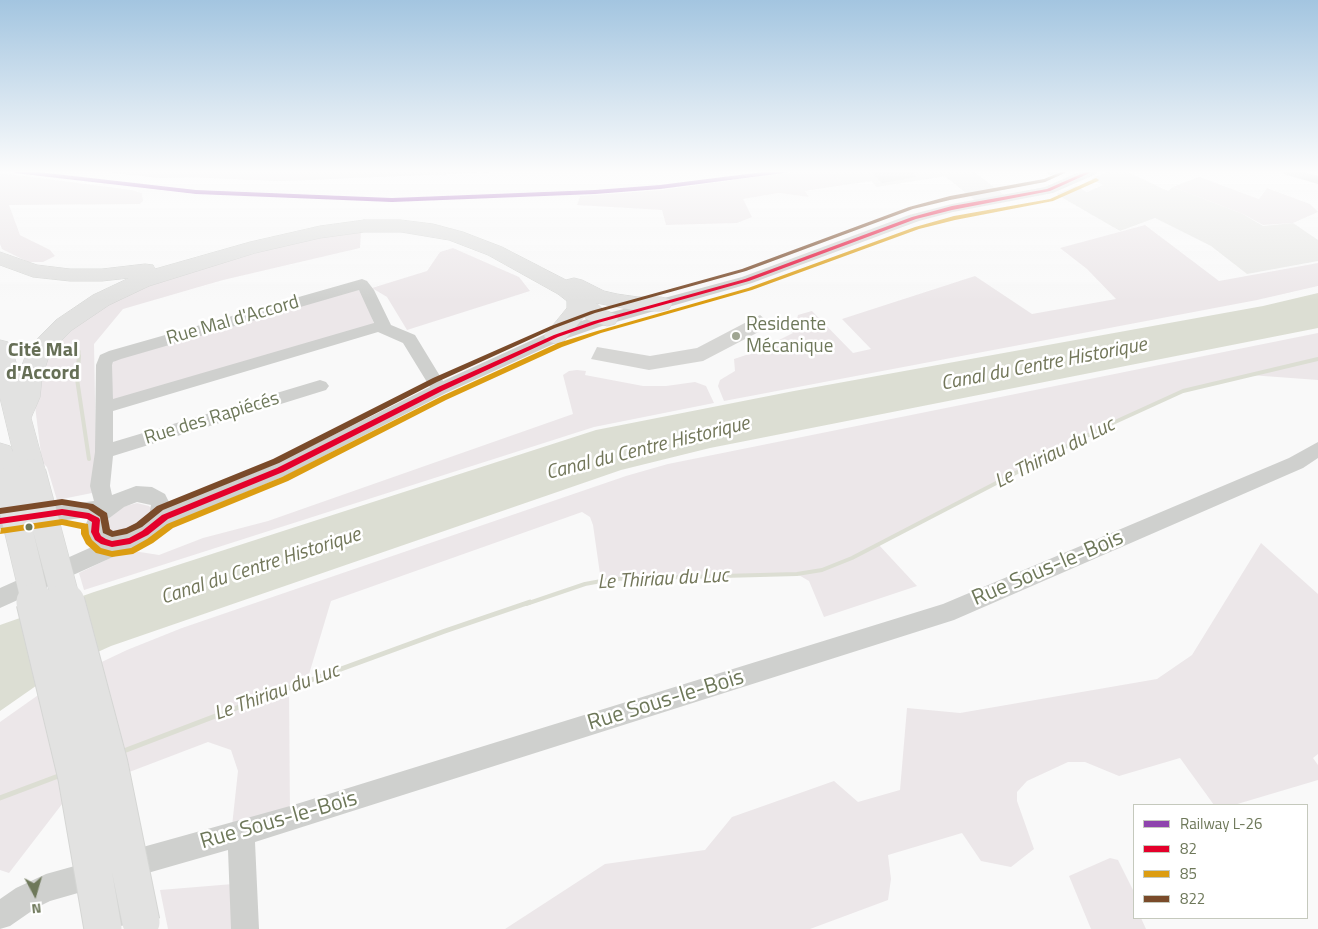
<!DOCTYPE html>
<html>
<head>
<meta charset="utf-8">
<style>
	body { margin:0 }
	#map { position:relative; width:1318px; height:929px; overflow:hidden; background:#f9f9f9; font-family:"Titillium Web",sans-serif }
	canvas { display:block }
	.legend { position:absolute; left:1133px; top:804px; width:175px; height:115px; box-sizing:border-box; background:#fff; border:1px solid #c5c9bd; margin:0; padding:6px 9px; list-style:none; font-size:15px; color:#6e785a }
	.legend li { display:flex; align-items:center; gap:10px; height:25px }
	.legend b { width:25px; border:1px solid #c5c9bd }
	.north { position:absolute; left:10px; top:869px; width:50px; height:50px; -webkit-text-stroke:4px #fff; paint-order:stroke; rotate:174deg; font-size:14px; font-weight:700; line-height:20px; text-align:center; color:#6e785a }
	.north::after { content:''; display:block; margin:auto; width:18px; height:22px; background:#6e785a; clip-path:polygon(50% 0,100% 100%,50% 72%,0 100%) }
</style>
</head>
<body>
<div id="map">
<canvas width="1318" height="929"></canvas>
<ul class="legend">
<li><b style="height:6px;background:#8e44ad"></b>Railway L-26</li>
<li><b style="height:6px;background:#e4002b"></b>82</li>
<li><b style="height:6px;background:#dc9d12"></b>85</li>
<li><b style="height:6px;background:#7a4b2a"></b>822</li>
</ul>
<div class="north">N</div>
</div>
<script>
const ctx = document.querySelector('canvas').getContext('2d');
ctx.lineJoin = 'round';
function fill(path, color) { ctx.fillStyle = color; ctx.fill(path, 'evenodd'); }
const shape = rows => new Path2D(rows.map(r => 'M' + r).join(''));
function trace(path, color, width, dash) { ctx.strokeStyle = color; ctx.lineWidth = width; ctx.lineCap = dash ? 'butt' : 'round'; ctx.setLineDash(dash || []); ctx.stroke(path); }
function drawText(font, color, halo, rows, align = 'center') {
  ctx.font = font + ' "Titillium Web",sans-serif'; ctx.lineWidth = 5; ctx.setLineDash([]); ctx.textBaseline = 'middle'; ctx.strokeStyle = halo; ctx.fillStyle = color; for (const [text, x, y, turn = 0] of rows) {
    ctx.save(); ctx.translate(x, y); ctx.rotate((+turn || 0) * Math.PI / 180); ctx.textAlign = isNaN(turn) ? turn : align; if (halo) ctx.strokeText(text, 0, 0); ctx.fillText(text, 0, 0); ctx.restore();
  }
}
const built = shape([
	[99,171,517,171,283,181,191,177,162,178],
	[831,171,973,171,1007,197,978,203,945,176,877,187,871,181,844,185],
	[1109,171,1125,171,1168,191,1173,187,1243,214,1263,226,1293,223,1318,240,1318,261,1247,274,1211,246,1155,218,1120,231,1056,194,1076,186,1087,192,1103,185,1091,179]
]);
const green = shape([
	[99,171,299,171,306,177,298,180,283,181,191,177,162,178],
	[799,171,831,171,844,185,805,191,809,197,779,193,743,199,752,217,737,223,666,225,662,210,577,205,580,196,662,190],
	[0,173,132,190,142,193,143,201,140,204,9,205,20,235,50,250,55,256,43,262,28,262,2,249,0,244],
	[1199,177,1259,199,1267,188,1310,204,1318,212,1293,223,1263,225,1243,214,1173,187],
	[1145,225,1219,281,1318,263,1318,286,1257,300,724,401,718,386,720,380,735,371,734,359,755,352,793,333,788,328,796,323,798,315,812,311,853,353,871,349,842,319,975,276,1032,314,1116,299,1087,269,1060,248],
	[361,231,360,248,223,280,123,309,94,344,96,455,92,493,57,500,47,467,42,462,34,398,47,352,76,321,148,284,304,239],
	[453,248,519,277,530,291,407,330,387,297,372,288,427,271,440,252],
	[355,288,363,292,374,324,113,400,110,366,119,356],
	[1318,333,1318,380,1250,375,1183,391,1104,427,878,544,917,586,824,617,809,581,797,574,601,581,593,525,590,517,582,512,331,601,307,681,289,688,290,819,232,826,238,771,231,750,208,742,69,795,9,873,0,870,0,722,51,686,127,650,182,628,626,476,668,464],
	[577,370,586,371,585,375,643,386,666,386,695,382,706,386,714,403,594,427,84,590,79,573,127,550,159,555,203,538,268,521,573,414,563,375,569,371],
	[137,503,149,506,152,510,150,521,116,538,106,533,106,523,110,517,122,507],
	[1261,543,1318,594,1318,754,1313,758,1318,765,1318,780,1234,805,1214,805,1180,758,1119,776,1085,762,1068,762,1027,781,1017,792,1017,801,1034,849,1011,867,981,861,962,833,888,855,891,879,888,900,810,929,505,929,605,864,705,850,732,817,834,781,858,802,900,790,907,708,960,713,1157,679,1192,655],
	[1110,858,1118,860,1134,892,1134,918,1141,918,1146,929,1091,929,1069,876],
	[233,884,235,929,168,929,160,890]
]);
const water = shape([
	[1318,293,1318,328,710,448,621,470,111,646,80,660,43,681,0,711,0,625,94,592,596,430,794,391,1263,306]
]);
const streamFar2 = shape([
	[79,358,79,351]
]);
const streamFar1 = shape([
	[79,356,77,379,89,459],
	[526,604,585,584,612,579,797,574,822,570,852,558,1104,427,1183,391,1318,359]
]);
const stream = shape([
	[121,752,289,688,445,631,530,602],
	[0,798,61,775]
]);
const building = shape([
	[870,171,915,171,916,177,882,183],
	[760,315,772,325,703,361,649,370,591,359,597,347,650,356,697,348]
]);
const minor = shape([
	[1044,171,1059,171,1057,174,1050,175,1044,171],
	[1082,171,1098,171,1096,174,1053,193,953,212,919,221,752,283,602,326,562,340,446,393,287,475,172,523,144,543,0,608,0,588,94,546,91,544,84,528,89,517,0,529,0,513,94,501,90,486,95,452,96,365,100,355,109,351,362,279,367,281,374,290,391,325,415,335,443,381,550,332,590,318,742,277,909,215,952,204,1045,187,1082,171],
	[359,290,374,323,113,399,112,365,113,362,121,359,359,290],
	[378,332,403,343,430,387,273,465,171,506,165,494,152,487,136,486,112,495,110,486,113,456,326,390,329,386,326,382,320,380,113,442,113,411,378,332],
	[137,502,151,505,149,516,146,520,121,534,113,535,106,532,104,528,108,519,124,507,137,502],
	[1282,171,1301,171,1318,176,1318,184,1284,174,1282,171],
	[1318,442,1318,458,1303,468,954,620,255,842,259,929,231,929,228,850,50,901,36,908,10,926,0,929,0,899,16,888,46,874,290,806,943,604,1289,458,1318,442]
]);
const highway = shape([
	[364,220,401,220,433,224,463,232,502,247,566,280,574,278,582,280,604,291,617,294,638,297,661,297,669,299,672,304,669,309,661,311,638,311,596,303,604,310,615,314,618,319,615,324,607,326,588,320,584,317,564,341,556,344,548,341,544,336,567,308,567,301,558,294,488,255,449,240,401,232,364,232,320,238,255,253,149,286,109,305,72,330,55,347,48,359,42,377,40,397,31,418,46,473,42,481,32,484,22,481,19,475,21,482,17,490,7,493,0,491,0,443,10,446,13,452,0,398,0,340,8,342,12,348,19,373,27,352,39,337,56,320,93,295,129,278,102,281,70,281,33,277,0,265,0,252,37,265,70,269,102,269,145,264,153,265,155,269,250,242,320,226,364,220]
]);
const highwayBridgeFar1 = shape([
	[32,473,67,604],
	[7,482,36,604]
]);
const highwayBridge = shape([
	[35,602,77,778,103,929],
	[66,602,109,764,141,922]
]);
const bus1 = shape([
	[1088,171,1094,171,1050,191,952,210,916,219,749,281,598,323,558,337,442,391,283,472,168,519,148,535,130,544,112,547,101,544,95,540,91,532,92,522,87,519,62,515,0,524,0,518,62,509,89,513,99,518,100,520,99,532,101,536,106,539,112,541,129,538,142,531,162,515,277,468,438,387,554,335,594,321,745,279,912,217,952,206,1047,189,1088,171]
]);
const bus2 = shape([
	[1096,178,1099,180,1098,181,1053,201,955,220,919,229,752,290,601,333,562,347,446,400,288,481,173,528,153,543,133,554,112,557,96,553,86,544,81,534,81,529,62,525,0,534,1,528,62,519,88,524,89,534,92,540,101,548,112,551,131,548,147,539,167,524,282,477,442,396,558,343,597,331,748,288,915,227,954,216,1050,199,1096,178]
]);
const bus3 = shape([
	[1063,171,1069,171,1045,182,950,200,913,209,746,271,595,313,555,328,437,382,279,463,163,510,142,527,127,534,112,537,103,533,100,517,88,509,62,505,0,514,0,508,62,499,93,504,107,513,110,529,113,531,126,528,136,523,157,506,273,459,433,378,551,326,591,311,742,269,909,207,950,196,1044,179,1063,171]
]);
const rail1 = shape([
	[12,171,29,171,196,190,392,198,595,190,660,185,771,171,787,171,784,173,660,189,595,194,392,202,196,194,15,173,12,171]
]);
const markers = [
	[736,336,5,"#9fa592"],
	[29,527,4.5,"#6e785a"]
];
const streetNames = [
	["Rue Mal d'Accord",233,321,-16],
	["Rue des Rapiécés",212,419,-17]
];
const poiNames = [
	["Residente",746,325],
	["Mécanique",746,347]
];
const neighbourhoodNames = [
	["Cité Mal",43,351],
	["d'Accord",43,374]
];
const waterNames = [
	["Canal du Centre Historique",1044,365,-11],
	["Canal du Centre Historique",648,449,-14],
	["Le Thiriau du Luc",1055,454,-27],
	["Canal du Centre Historique",261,567,-18],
	["Le Thiriau du Luc",663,580,-3],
	["Le Thiriau du Luc",277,693,-20]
];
const nearStreetnames = [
	["Rue Sous-le-Bois",1048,569,-23],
	["Rue Sous-le-Bois",666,701,-17],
	["Rue Sous-le-Bois",279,821,-16]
];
fill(built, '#e9e9e7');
fill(green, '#ece7e9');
fill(water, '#dcded3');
trace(streamFar2, '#dcded3', 3);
trace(streamFar1, '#dcded3', 4);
trace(stream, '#dcded3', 5);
fill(building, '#d6d6d4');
trace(highway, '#d5d6d4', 1);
fill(minor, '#cfd0ce');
fill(highway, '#e2e2e1');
trace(highwayBridgeFar1, '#d5d6d4', 29, []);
trace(highwayBridge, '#d5d6d4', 39, []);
trace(highwayBridgeFar1, '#e2e2e1', 28);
trace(highwayBridge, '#e2e2e1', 37);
fill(bus1, '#e4002b');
fill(bus2, '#dc9d12');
fill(bus3, '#7a4b2a');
fill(rail1, '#8e44ad');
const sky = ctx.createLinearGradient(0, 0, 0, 301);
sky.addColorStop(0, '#a3c5e0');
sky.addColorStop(0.57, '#fcfcfc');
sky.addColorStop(1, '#fcfcfc00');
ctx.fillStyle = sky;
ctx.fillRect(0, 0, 1318, 301);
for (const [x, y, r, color] of markers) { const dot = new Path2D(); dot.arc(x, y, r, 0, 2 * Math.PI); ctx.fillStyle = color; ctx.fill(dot); trace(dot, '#fff', 2); }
drawText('19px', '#6e785a', '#fff', streetNames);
drawText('19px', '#6e785a', '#fff', poiNames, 'left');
drawText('bold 20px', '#666f56', '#fff', neighbourhoodNames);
drawText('italic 20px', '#727659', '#fff', waterNames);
drawText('22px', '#6e785a', '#fff', nearStreetnames);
</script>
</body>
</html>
